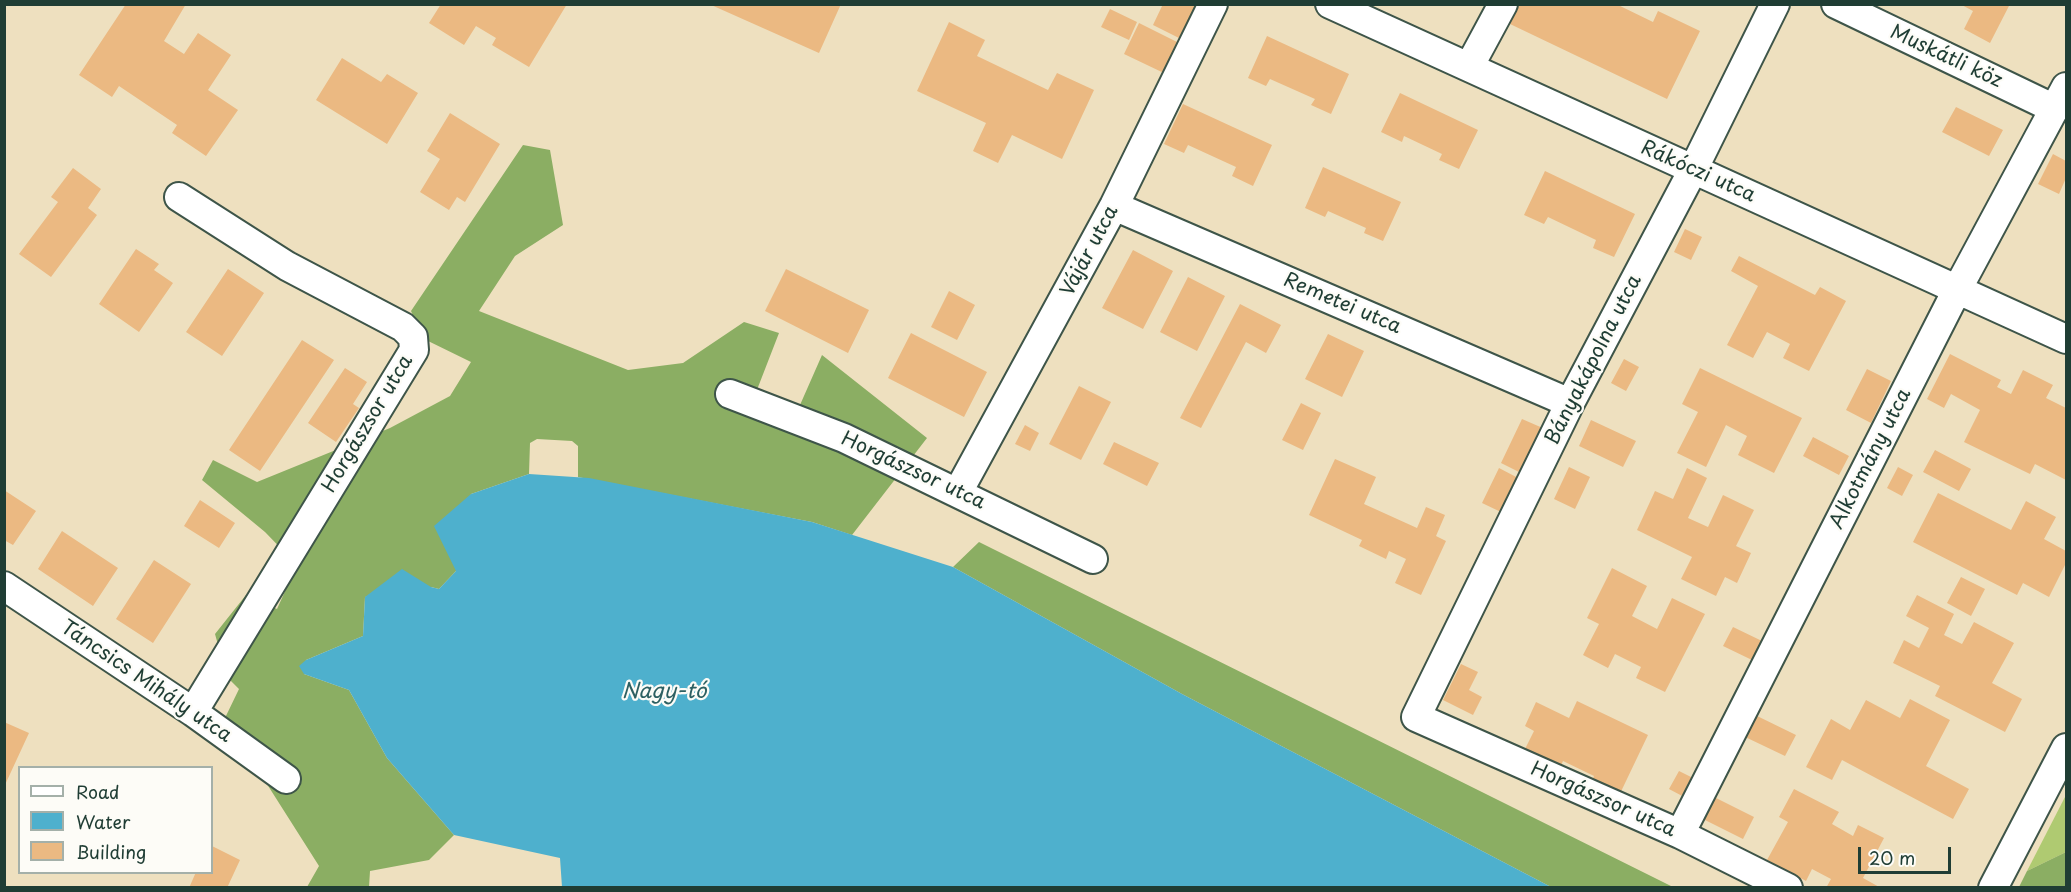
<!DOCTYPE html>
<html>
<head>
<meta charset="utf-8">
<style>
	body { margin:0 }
	#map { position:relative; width:2071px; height:892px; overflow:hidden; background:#eee0bf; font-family:"Playpen Sans",sans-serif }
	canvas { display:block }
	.frame { position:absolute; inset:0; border:6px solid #1f3d34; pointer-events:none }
	.legend { position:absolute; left:18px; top:766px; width:195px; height:108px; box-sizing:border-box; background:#fdfcf7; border:2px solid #a4b0a9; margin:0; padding:8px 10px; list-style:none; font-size:18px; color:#1f3d34 }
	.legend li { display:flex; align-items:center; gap:12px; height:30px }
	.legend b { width:30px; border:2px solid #a4b0a9 }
	.scale { position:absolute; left:1858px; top:847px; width:93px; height:27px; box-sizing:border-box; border:3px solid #1f3d34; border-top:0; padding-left:8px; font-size:18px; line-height:21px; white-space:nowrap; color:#1f3d34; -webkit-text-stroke:4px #fdfcf7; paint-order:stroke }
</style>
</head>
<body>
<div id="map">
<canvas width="2071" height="892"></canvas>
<div class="frame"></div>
<ul class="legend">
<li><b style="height:8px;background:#fff"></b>Road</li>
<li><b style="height:16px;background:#4eb0cd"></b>Water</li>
<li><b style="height:16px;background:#ebb982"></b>Building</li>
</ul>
<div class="scale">20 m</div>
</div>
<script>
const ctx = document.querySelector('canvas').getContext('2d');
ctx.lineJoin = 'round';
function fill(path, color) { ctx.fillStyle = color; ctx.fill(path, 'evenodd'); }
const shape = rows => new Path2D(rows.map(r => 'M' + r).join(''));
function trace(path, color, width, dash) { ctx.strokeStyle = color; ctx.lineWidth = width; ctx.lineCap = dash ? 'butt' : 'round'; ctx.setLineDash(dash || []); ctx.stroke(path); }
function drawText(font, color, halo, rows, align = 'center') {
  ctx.font = font + ' "Playpen Sans",sans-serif'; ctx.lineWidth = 4.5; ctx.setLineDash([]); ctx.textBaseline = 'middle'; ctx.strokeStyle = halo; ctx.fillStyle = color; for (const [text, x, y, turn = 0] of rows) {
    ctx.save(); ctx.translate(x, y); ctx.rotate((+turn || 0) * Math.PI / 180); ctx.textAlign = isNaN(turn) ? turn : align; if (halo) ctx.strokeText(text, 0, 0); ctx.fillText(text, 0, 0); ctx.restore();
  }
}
const green = shape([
	[2066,795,2066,852,2027,871]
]);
const forest = shape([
	[523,145,550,150,563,225,515,256,479,311,628,370,683,363,744,322,779,333,748,413,789,430,822,355,927,438,852,535,812,522,578,477,578,446,572,441,537,439,530,443,529,474,471,494,456,571,439,589,431,587,365,597,363,636,306,660,304,674,349,690,387,758,454,835,429,860,370,871,369,887,307,887,319,866,225,718,239,689,227,677,215,634,246,595,277,609,297,565,265,532,202,480,213,460,257,482,390,428,450,396,471,362,424,339,411,311],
	[979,542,1673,887,1551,887,1182,694,953,567],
	[2066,852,2066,887,2019,887,2027,871]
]);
const water = shape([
	[529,474,589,478,812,522,953,567,1182,694,1551,887,562,887,560,858,454,835,387,758,349,690,304,674,299,666,306,660,363,636,365,597,402,569,431,587,439,589,456,571,434,526,471,494]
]);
const building = shape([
	[126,4,186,4,164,41,184,54,198,33,231,55,208,90,238,110,206,156,172,133,177,125,119,86,112,97,79,75],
	[441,4,567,4,529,67,492,45,496,38,476,26,464,45,429,23],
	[709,4,841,4,819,53],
	[1163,4,1203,4,1185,41,1153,25],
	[1519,4,1616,4,1653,22,1658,11,1700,31,1667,99,1510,24],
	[1960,4,2010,4,1990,43,1964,29,1973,11],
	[1110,9,1137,22,1129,40,1101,27],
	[949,22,985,40,977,56,1048,90,1057,73,1094,90,1062,159,1012,135,998,163,973,151,986,123,917,91],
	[1139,23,1183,45,1168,75,1124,54],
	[1267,36,1349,74,1331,114,1311,105,1315,99,1270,79,1266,86,1248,78],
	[342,58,381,82,387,74,418,93,387,144,316,100],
	[1400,93,1478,130,1459,169,1439,160,1442,154,1404,136,1402,142,1381,132],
	[1183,104,1272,145,1253,186,1232,176,1236,167,1188,145,1184,153,1164,144],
	[1956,107,2003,130,1989,156,1942,132],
	[450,113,500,144,465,202,457,197,449,210,420,192,440,159,427,151],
	[2053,154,2066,161,2066,178,2059,194,2038,184],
	[1323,167,1401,202,1383,241,1364,233,1366,228,1328,211,1325,217,1305,208],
	[73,168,101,189,88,208,97,215,51,277,19,254,58,202,51,197],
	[1545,171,1635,214,1614,257,1593,248,1596,240,1548,217,1544,224,1524,215],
	[1685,229,1702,237,1691,260,1674,252],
	[136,249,159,264,154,270,173,283,139,332,99,304],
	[1133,250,1173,271,1143,329,1102,308],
	[1739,256,1815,295,1820,287,1846,301,1809,371,1783,358,1790,344,1767,332,1753,358,1727,345,1758,286,1731,271],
	[228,269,264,293,222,356,186,332],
	[786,269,869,310,848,353,765,311],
	[1188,277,1225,296,1197,351,1160,332],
	[949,291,975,305,957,340,931,327],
	[1240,304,1281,325,1266,353,1246,342,1201,428,1180,418],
	[911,333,987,372,964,417,888,378],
	[1328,334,1364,351,1342,397,1305,379],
	[302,340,334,360,260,471,229,450],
	[1950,354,2001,380,1997,387,2011,394,2023,370,2053,385,2046,398,2066,408,2066,480,2035,464,2030,474,1964,442,1980,410,1951,394,1944,408,1927,399],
	[1624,359,1639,367,1626,391,1611,383],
	[345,368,367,382,353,404,359,408,336,442,308,423],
	[1700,368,1802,418,1774,473,1738,455,1747,436,1726,425,1706,467,1677,453,1698,412,1682,404],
	[1867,369,1891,381,1871,423,1846,410],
	[1079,386,1111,402,1081,460,1049,444],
	[1301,403,1321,413,1303,450,1282,440],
	[1522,419,1545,429,1523,474,1501,463],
	[1591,420,1636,441,1623,467,1579,446],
	[1025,425,1039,433,1030,451,1015,444],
	[1813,437,1849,456,1839,475,1803,456],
	[1114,442,1159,463,1147,486,1103,464],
	[1935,450,1971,469,1959,491,1923,472],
	[1335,459,1376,477,1364,504,1417,528,1426,507,1445,515,1436,536,1446,541,1421,595,1395,583,1406,559,1389,551,1386,559,1359,546,1362,540,1309,515],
	[1569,467,1590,477,1575,509,1554,499],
	[1898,467,1913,475,1902,496,1887,488],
	[1499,468,1520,479,1503,513,1482,503],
	[1687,468,1707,478,1688,518,1708,527,1723,495,1754,510,1736,546,1751,553,1737,583,1725,577,1716,596,1681,579,1692,557,1637,530,1655,491,1673,499],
	[4,490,36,511,13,545,4,540],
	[1938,493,2011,530,2026,501,2056,517,2044,539,2066,551,2066,563,2049,597,2023,583,2017,595,1913,542],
	[200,500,235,523,219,548,184,526],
	[62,531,118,568,93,606,38,569],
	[154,560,191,584,153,643,116,619],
	[1612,568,1647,586,1632,616,1657,629,1672,598,1705,614,1665,692,1636,678,1641,667,1615,654,1608,668,1583,655,1599,624,1587,618],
	[1961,577,1985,589,1971,616,1947,603],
	[1917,595,1954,614,1944,635,1962,644,1974,622,2014,643,1992,683,2022,699,2005,732,1935,696,1940,686,1893,663,1904,640,1919,648,1929,628,1906,616],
	[1733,627,1762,641,1752,660,1723,646],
	[1461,664,1478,672,1469,690,1482,697,1473,715,1443,700],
	[1910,699,1950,720,1926,766,1969,789,1953,819,1842,760,1832,780,1806,767,1831,719,1850,730,1866,700,1900,718],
	[1577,701,1648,735,1616,802,1588,789,1594,776,1563,761,1559,770,1523,753,1534,731,1525,726,1536,702,1569,718],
	[1751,713,1796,735,1785,756,1741,735],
	[4,722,29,733,4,787],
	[1679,771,1695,779,1686,798,1669,789],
	[1794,789,1839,812,1832,824,1853,836,1858,825,1884,838,1863,878,1881,888,1826,888,1831,879,1812,869,1806,881,1767,860,1788,822,1779,817],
	[1710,795,1754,817,1743,839,1699,817],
	[212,846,240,860,227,888,189,888,196,872,212,872]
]);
const minor = shape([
	[1330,4,2066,339],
	[1775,4,1693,170,1570,403,1416,717,1680,834,1788,888],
	[1836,4,2055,109],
	[1469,67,1503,4],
	[179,197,287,266,403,327,413,337,414,350,193,712],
	[1114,206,1570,403],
	[730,394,844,438,1093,559],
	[958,492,1114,206,1213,4],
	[4,586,193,712,286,779],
	[1680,834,1958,288,2066,87],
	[1993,888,2066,748]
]);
const streetNames = [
	["Muskátli köz",1946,57,25],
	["Rákóczi utca",1698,172,24],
	["Vájár utca",1090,251,-62],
	["Remetei utca",1342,304,23],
	["Bányakápolna utca",1594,360,-63],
	["Horgászsor utca",368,424,-59],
	["Alkotmány utca",1871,459,-63],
	["Horgászsor utca",913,471,25],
	["Táncsics Mihály utca",146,682,34],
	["Horgászsor utca",1603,800,24]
];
const waterNames = [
	["Nagy-tó",664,692]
];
fill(green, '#afca71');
fill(forest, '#8bae63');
fill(water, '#4eb0cd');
fill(building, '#ebb982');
trace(minor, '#3e5549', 32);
trace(minor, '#fff', 28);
drawText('20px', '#1f3d34', '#fdfcf7', streetNames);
drawText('italic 21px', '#2d6062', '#fdfcf7', waterNames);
</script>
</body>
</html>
